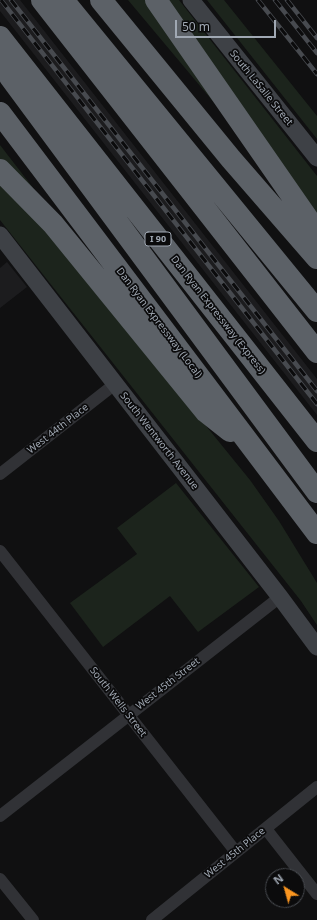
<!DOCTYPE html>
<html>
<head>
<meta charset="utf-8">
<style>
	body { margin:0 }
	#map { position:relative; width:317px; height:920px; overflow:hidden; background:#101011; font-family:"Noto Sans",sans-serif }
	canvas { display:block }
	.north { position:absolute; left:265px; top:868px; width:40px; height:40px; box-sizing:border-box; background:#0b0b0c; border:1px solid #474a4f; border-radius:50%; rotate:323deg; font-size:11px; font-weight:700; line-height:16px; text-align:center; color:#a0a8b3 }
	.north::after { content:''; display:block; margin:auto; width:14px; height:18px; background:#f99520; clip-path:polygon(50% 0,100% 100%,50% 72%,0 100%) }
	.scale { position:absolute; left:175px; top:20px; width:101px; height:18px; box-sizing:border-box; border:2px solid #a0a8b3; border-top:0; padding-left:5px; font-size:12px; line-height:14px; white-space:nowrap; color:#a0a8b3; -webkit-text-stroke:3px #0b0b0c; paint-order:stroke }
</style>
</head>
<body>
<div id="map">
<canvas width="317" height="920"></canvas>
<div class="north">N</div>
<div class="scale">50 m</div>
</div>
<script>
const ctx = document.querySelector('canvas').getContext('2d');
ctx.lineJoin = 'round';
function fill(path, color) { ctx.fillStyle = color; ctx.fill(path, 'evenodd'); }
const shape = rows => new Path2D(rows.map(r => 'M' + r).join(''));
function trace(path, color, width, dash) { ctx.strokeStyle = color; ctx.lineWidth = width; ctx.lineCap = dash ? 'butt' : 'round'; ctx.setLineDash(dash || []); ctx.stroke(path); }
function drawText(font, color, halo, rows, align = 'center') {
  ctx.font = font + ' "Noto Sans",sans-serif'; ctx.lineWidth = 3.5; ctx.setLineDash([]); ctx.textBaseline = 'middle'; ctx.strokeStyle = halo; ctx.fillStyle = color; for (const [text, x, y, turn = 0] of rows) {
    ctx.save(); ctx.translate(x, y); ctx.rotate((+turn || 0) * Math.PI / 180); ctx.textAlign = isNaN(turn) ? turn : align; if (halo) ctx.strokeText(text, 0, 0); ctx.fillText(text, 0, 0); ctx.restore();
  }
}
const built = shape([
	[0,0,20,0,317,379,317,415,0,11],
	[7,262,27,287,0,308,0,268]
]);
const green = shape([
	[128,0,147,0,216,105],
	[167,0,179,0,317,176,317,218],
	[207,0,224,0,317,116,317,139],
	[0,145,34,189,0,160],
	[0,181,33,213,250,480,279,521,317,583,317,625,301,601,0,220],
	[176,483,259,587,198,632,170,596,103,647,70,603,137,554,117,528]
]);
const street = shape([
	[0,474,115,384],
	[0,551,236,852],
	[0,816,280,597],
	[266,829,317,894],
	[0,879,33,920],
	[152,920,317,787]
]);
const secondary = shape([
	[191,0,317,158],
	[0,235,280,597,317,647]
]);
const highway = shape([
	[42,0,317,352],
	[63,0,317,311],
	[101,0,231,159,317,258],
	[156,0,317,232],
	[0,37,317,441],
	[0,58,10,77,317,492],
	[0,113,317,533],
	[0,170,53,224,206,412,230,431]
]);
const rail = shape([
	[1,0,317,404],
	[11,0,317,391],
	[258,0,317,74],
	[275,0,317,53],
	[287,0,317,38]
]);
const shields = [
	[158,239,26]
];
const shieldNames = [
	["I 90",158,239]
];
const streetNames = [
	["South LaSalle Street",261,88,51],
	["Dan Ryan Expressway (Express)",218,315,52],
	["Dan Ryan Expressway (Local)",159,323,53],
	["West 44th Place",58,429,-38],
	["South Wentworth Avenue",159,441,52],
	["West 45th Street",168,684,-38],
	["South Wells Street",118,702,52],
	["West 45th Place",235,853,-39]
];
fill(built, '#1c1c1e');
fill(green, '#1c241c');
trace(street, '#313236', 12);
trace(secondary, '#3e4146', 17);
trace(highway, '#5c6167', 22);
trace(rail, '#474a4f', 4.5);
trace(rail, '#0b0b0c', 3, [9]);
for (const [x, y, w] of shields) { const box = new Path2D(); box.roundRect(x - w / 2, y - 7, w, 14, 3); ctx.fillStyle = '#0b0b0c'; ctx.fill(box); trace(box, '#a0a8b3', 1); }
drawText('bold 9px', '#a0a8b3', null, shieldNames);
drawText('10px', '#a0a8b3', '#0b0b0c', streetNames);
</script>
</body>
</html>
